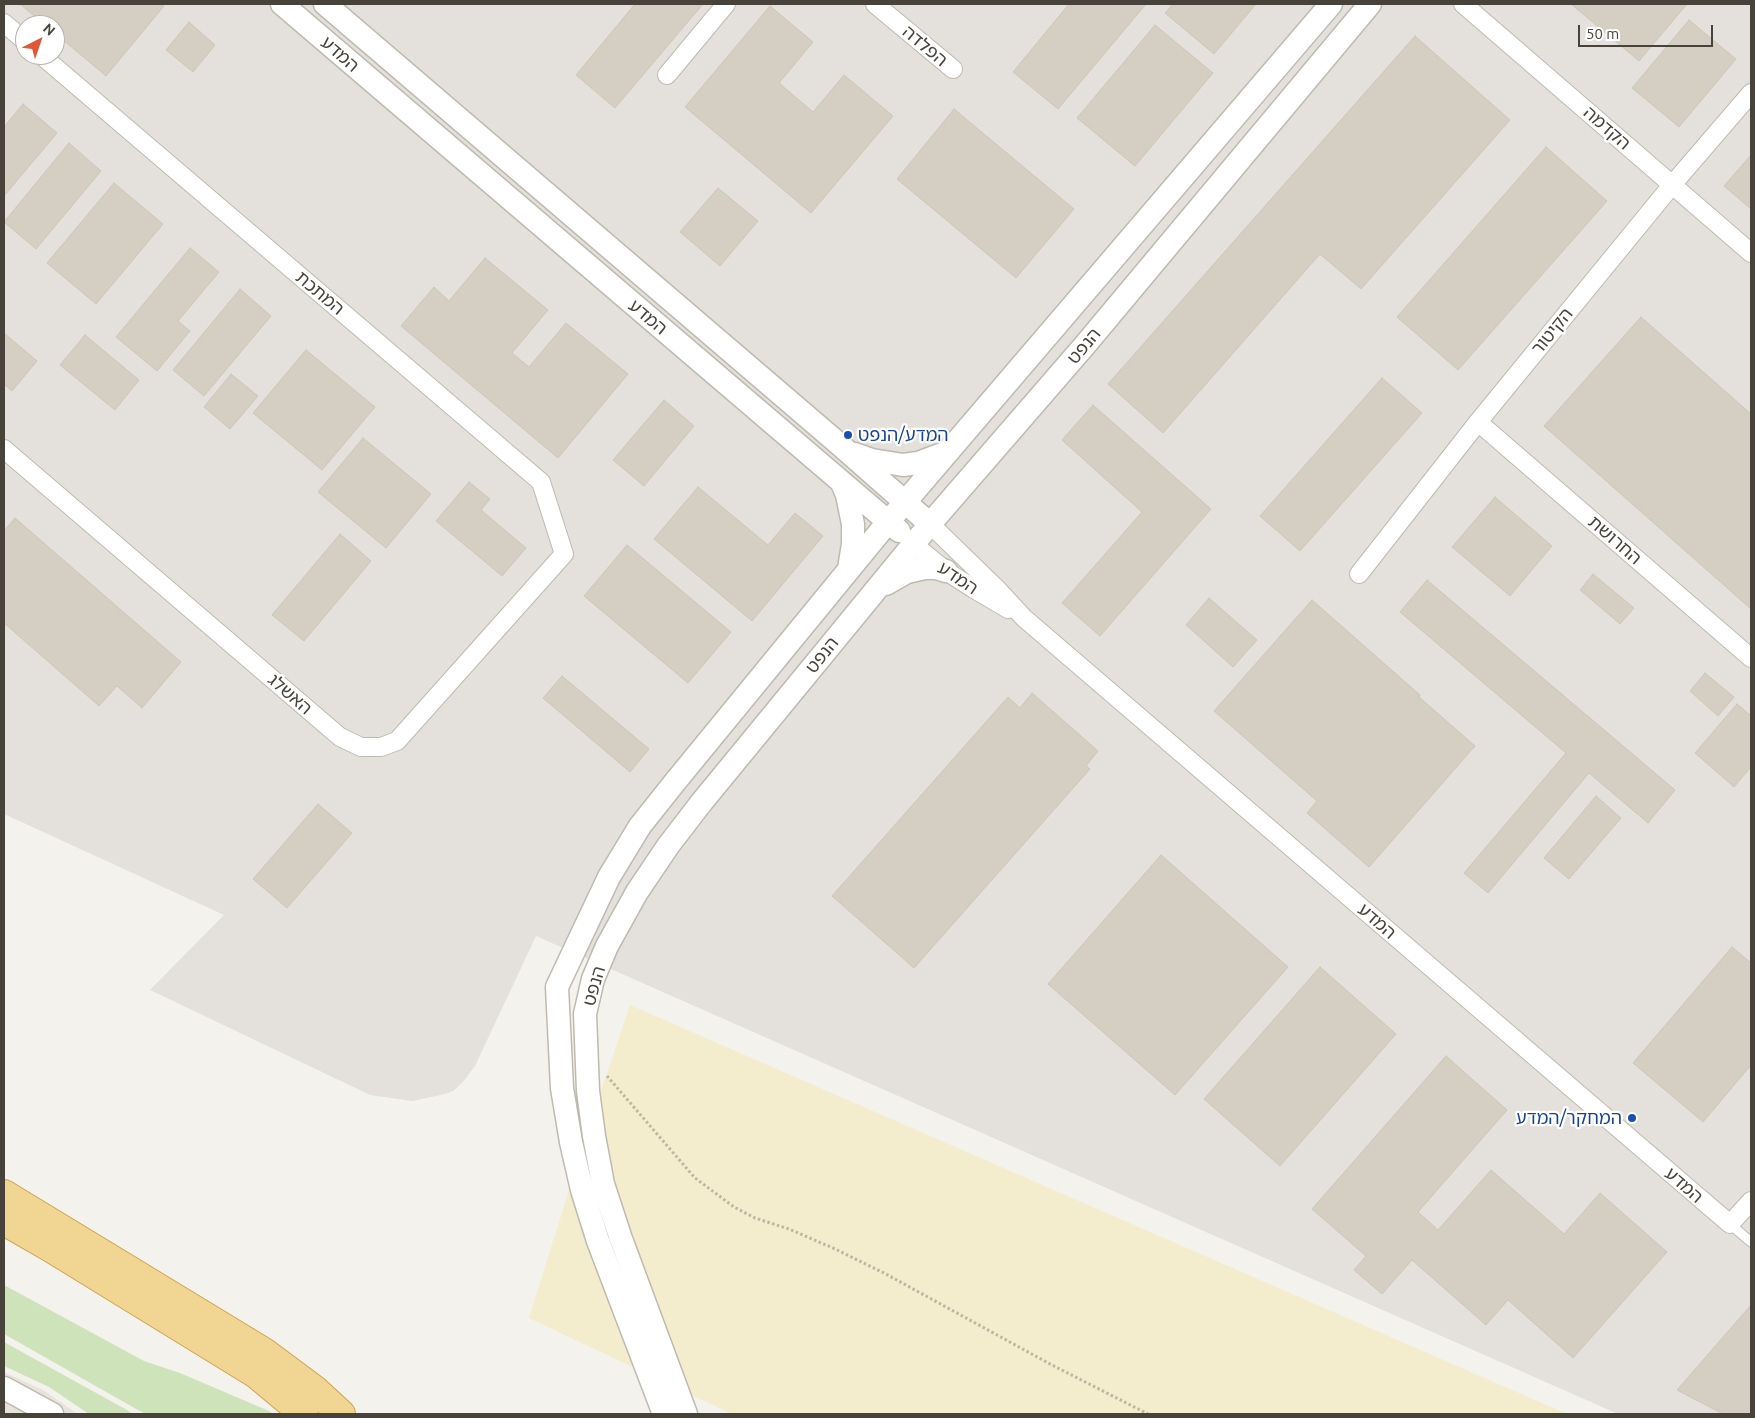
<!DOCTYPE html>
<html>
<head>
<meta charset="utf-8">
<style>
	body { margin:0 }
	#map { position:relative; width:1755px; height:1418px; overflow:hidden; background:#f4f2ec; font-family:Ubuntu,sans-serif }
	canvas { display:block }
	.frame { position:absolute; inset:0; border:5px solid #48433a; pointer-events:none }
	.north { position:absolute; left:15px; top:15px; width:50px; height:50px; box-sizing:border-box; background:#fff; border:1px solid #b6b4b0; border-radius:50%; rotate:41deg; font-size:14px; font-weight:700; line-height:20px; text-align:center; color:#48433a }
	.north::after { content:''; display:block; margin:auto; width:18px; height:22px; background:#e25535; clip-path:polygon(50% 0,100% 100%,50% 72%,0 100%) }
	.scale { position:absolute; left:1578px; top:25px; width:135px; height:22px; box-sizing:border-box; border:2px solid #48433a; border-top:0; padding-left:6px; font-size:15px; line-height:18px; white-space:nowrap; color:#48433a; -webkit-text-stroke:4px #fff; paint-order:stroke }
</style>
</head>
<body>
<div id="map">
<canvas width="1755" height="1418"></canvas>
<div class="frame"></div>
<div class="north">N</div>
<div class="scale">50 m</div>
</div>
<script>
const ctx = document.querySelector('canvas').getContext('2d');
ctx.lineJoin = 'round';
function fill(path, color) { ctx.fillStyle = color; ctx.fill(path, 'evenodd'); }
const shape = rows => new Path2D(rows.map(r => 'M' + r).join(''));
function trace(path, color, width, dash) { ctx.strokeStyle = color; ctx.lineWidth = width; ctx.lineCap = dash ? 'butt' : 'round'; ctx.setLineDash(dash || []); ctx.stroke(path); }
function drawText(font, color, halo, rows, align = 'center') {
  ctx.font = font + ' Ubuntu,"Noto Sans Hebrew",sans-serif'; ctx.lineWidth = 4.5; ctx.setLineDash([]); ctx.textBaseline = 'middle'; ctx.strokeStyle = halo; ctx.fillStyle = color; for (const [text, x, y, turn = 0] of rows) {
    ctx.save(); ctx.translate(x, y); ctx.rotate((+turn || 0) * Math.PI / 180); ctx.textAlign = isNaN(turn) ? turn : align; if (halo) ctx.strokeText(text, 0, 0); ctx.fillText(text, 0, 0); ctx.restore();
  }
}
const residential = shape([
	[4,1372,43,1390,78,1414,4,1414]
]);
const industrial = shape([
	[4,4,1751,4,1751,1414,1618,1414,536,936,475,1066,463,1082,453,1091,441,1095,412,1101,370,1095,150,990,224,915,4,814],
	[25,25,55,25,55,55,25,55]
]);
const green = shape([
	[4,1285,144,1361,180,1373,269,1411,273,1414,145,1414,4,1334],
	[4,1342,127,1410,133,1414,89,1414,49,1387,4,1366]
]);
const sand = shape([
	[630,1005,1567,1414,732,1414,529,1318,592,1117]
]);
const building = shape([
	[20,4,162,4,164,6,106,76,55,33,55,25,45,25,20,4],
	[635,4,703,4,615,108,576,75,635,4],
	[1069,4,1146,4,1058,109,1013,72,1069,4],
	[1173,4,1256,4,1214,54,1165,13,1173,4],
	[1571,4,1687,4,1639,61,1571,4],
	[770,6,813,42,779,83,813,112,844,75,893,116,811,213,685,107,770,6],
	[1689,20,1736,59,1679,127,1632,88,1689,20],
	[189,22,215,45,193,72,166,50,189,22],
	[1155,25,1213,73,1135,166,1077,118,1155,25],
	[1415,36,1510,120,1361,289,1320,254,1163,433,1108,384,1415,36],
	[23,104,57,133,4,196,4,127,23,104],
	[954,109,1074,209,1016,278,897,179,954,109],
	[69,143,101,171,36,249,4,222,69,143],
	[1546,147,1607,201,1458,370,1397,317,1546,147],
	[1751,155,1751,209,1724,186,1751,155],
	[114,183,163,224,96,304,47,263,114,183],
	[718,188,758,221,720,266,680,232,718,188],
	[190,248,219,272,178,321,190,331,157,371,116,337,190,248],
	[485,258,548,310,512,353,529,367,566,323,628,374,558,458,401,326,434,287,449,301,485,258],
	[240,289,271,316,204,396,173,370,240,289],
	[1641,317,1751,414,1751,609,1544,426,1641,317],
	[4,333,37,361,12,391,4,384,4,333],
	[85,335,139,380,115,410,60,365,85,335],
	[306,350,375,407,322,470,253,413,306,350],
	[231,374,258,396,230,429,204,407,231,374],
	[1382,378,1422,413,1300,551,1260,516,1382,378],
	[664,400,694,426,644,486,613,460,664,400],
	[1093,405,1211,509,1100,636,1062,603,1142,512,1062,440,1093,405],
	[363,438,431,494,386,548,318,492,363,438],
	[469,482,490,499,481,510,526,548,502,576,436,521,469,482],
	[698,487,768,545,795,513,823,536,752,621,654,539,698,487],
	[1495,497,1552,546,1510,596,1452,547,1495,497],
	[15,518,181,662,142,708,117,686,99,706,4,623,4,531,15,518],
	[340,534,371,561,304,641,272,615,340,534],
	[627,545,731,632,688,683,584,596,627,545],
	[1593,574,1634,608,1620,624,1580,590,1593,574],
	[1427,580,1675,790,1648,823,1589,773,1488,893,1464,873,1566,753,1400,612,1427,580],
	[1209,598,1257,640,1233,667,1186,625,1209,598],
	[1312,600,1420,695,1419,697,1475,746,1369,867,1307,813,1317,801,1214,711,1312,600],
	[1705,673,1734,697,1718,716,1690,691,1705,673],
	[562,676,649,749,630,772,543,698,562,676],
	[1032,693,1098,751,1086,766,1090,769,914,968,832,896,1008,697,1020,708,1032,693],
	[1737,704,1751,716,1751,767,1734,787,1695,753,1737,704],
	[1596,796,1621,818,1569,879,1544,858,1596,796],
	[318,804,352,833,287,908,253,879,318,804],
	[1161,855,1288,967,1175,1095,1048,984,1161,855],
	[1732,947,1751,963,1751,1065,1703,1122,1633,1063,1732,947],
	[1320,967,1396,1034,1280,1166,1204,1099,1320,967],
	[1446,1056,1507,1110,1418,1212,1438,1230,1491,1170,1564,1234,1600,1193,1667,1252,1573,1358,1508,1300,1486,1325,1412,1260,1382,1294,1354,1270,1366,1256,1312,1209,1446,1056],
	[1751,1305,1751,1414,1723,1414,1677,1390,1751,1305]
]);
const path = shape([
	[607,1076,695,1178,734,1207,755,1218,789,1229,833,1248,884,1273,1050,1364,1148,1414]
]);
const service = shape([
	[1730,1224,1751,1242]
]);
const minor = shape([
	[875,4,953,69],
	[1463,4,1751,253],
	[4,23,25,41],
	[667,75,726,4],
	[1478,422,1751,658],
	[4,449,340,737,361,747,381,747,397,741,564,554,541,482,41,55],
	[930,524,999,591,1024,618,1730,1224,1751,1201],
	[913,544,946,571,974,589,1008,609],
	[1359,574,1478,422,1672,185,1751,93]
]);
const tertiary = shape([
	[282,4,899,531],
	[325,4,839,444,930,524],
	[855,454,872,460,903,465,918,463,945,453],
	[842,483,847,495,853,524,853,544,849,569],
	[886,584,907,572,925,568,936,568,946,571],
	[4,1388,52,1414],
	[664,1414,598,1241,582,1190,571,1142,562,1088,557,987,582,934,609,877,640,826,675,782,888,522,1331,4],
	[686,1414,620,1236,603,1184,594,1136,588,1091,585,1014,593,979,607,946,637,892,668,846,701,803,930,524,1085,345,1370,4]
]);
const trunk = shape([
	[4,1194,264,1352,315,1390,341,1414],
	[4,1221,51,1248,256,1374,304,1414]
]);
const markers = [
	[848,435,5,"#1a4fb4"],
	[1632,1118,5,"#1a4fb4"]
];
const streetNames = [
	["הפלדה",925,46,40],
	["המדע",340,54,41],
	["הקדמה",1607,128,41],
	["המתכת",320,293,40],
	["המדע",648,317,40],
	["הקיטור",1552,331,-51],
	["הנפט",1084,346,-50],
	["החרושת",1615,540,41],
	["המדע",958,578,34],
	["הנפט",822,655,-51],
	["האשלג",290,694,41],
	["המדע",1377,921,41],
	["הנפט",594,986,-74],
	["המדע",1684,1185,41]
];
const transitNames = [
	["המדע/הנפט",858,435],
	["המחקר/המדע",1622,1118,"right"]
];
fill(residential, '#e7e4db');
fill(industrial, '#e4e1dd');
fill(green, '#cfe3ba');
fill(sand, '#f3eccd');
fill(building, '#d5cec2');
trace(building, '#cfc6b6', 1);
trace(service, '#bfbaaf', 11);
trace(minor, '#bfbaaf', 20);
trace(tertiary, '#bfbaaf', 25);
trace(trunk, '#cda34d', 30);
trace(path, '#bfb6a2', 3, [2.5, 2.5]);
trace(service, '#fff', 9);
trace(minor, '#fff', 18);
trace(tertiary, '#fff', 22);
trace(trunk, '#f0d692', 28);
for (const [x, y, r, color] of markers) { const dot = new Path2D(); dot.arc(x, y, r, 0, 2 * Math.PI); ctx.fillStyle = color; ctx.fill(dot); trace(dot, '#fff', 2); }
drawText('18px', '#48433a', '#fff', streetNames);
drawText('18px', '#164399', '#fff', transitNames, 'left');
</script>
</body>
</html>
